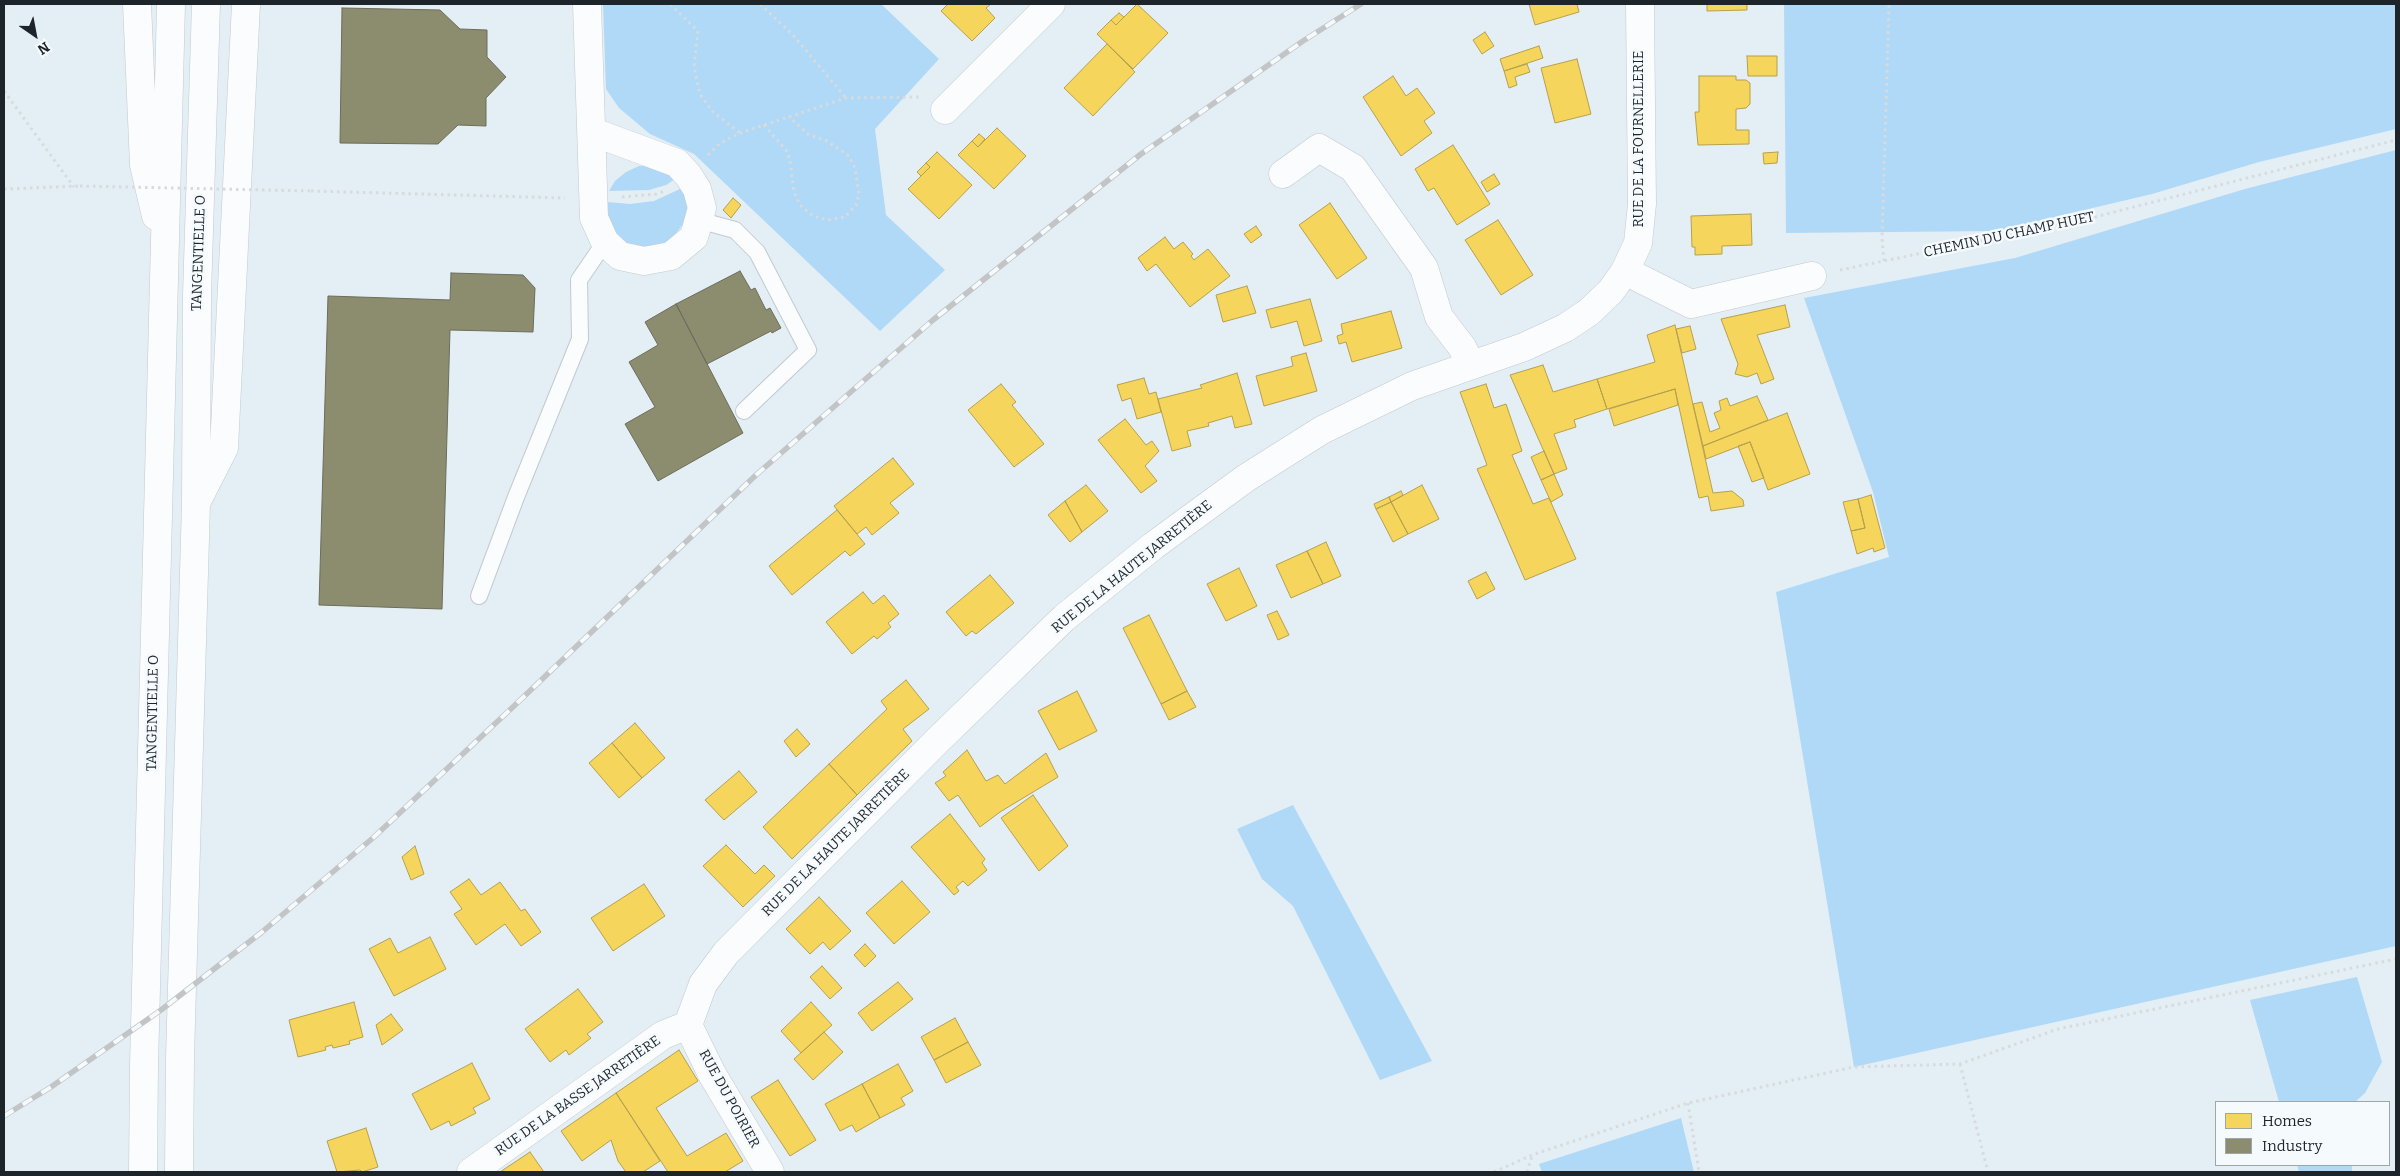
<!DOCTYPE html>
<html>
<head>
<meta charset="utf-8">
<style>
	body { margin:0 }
	#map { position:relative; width:2400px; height:1176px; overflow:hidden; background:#e4eef5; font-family:Bitter,serif }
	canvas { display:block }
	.frame { position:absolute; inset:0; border:5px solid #1d252b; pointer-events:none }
	.legend { position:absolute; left:2215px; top:1101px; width:175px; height:65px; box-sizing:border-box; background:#f5fafd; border:1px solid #9fa5a9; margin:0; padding:6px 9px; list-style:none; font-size:15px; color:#1d252b }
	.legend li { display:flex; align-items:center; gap:10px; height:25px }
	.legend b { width:25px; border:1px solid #9fa5a9 }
	.north { position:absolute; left:10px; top:10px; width:50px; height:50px; -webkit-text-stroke:4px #f5fafd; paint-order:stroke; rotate:147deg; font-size:14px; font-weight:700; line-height:20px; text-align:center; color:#1d252b }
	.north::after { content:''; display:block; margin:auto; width:18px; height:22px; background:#1d252b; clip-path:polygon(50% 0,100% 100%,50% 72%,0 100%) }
</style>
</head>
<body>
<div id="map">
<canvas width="2400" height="1176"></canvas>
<div class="frame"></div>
<ul class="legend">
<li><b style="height:14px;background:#f6d55c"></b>Homes</li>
<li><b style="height:14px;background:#8c8c6e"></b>Industry</li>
</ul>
<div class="north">N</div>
</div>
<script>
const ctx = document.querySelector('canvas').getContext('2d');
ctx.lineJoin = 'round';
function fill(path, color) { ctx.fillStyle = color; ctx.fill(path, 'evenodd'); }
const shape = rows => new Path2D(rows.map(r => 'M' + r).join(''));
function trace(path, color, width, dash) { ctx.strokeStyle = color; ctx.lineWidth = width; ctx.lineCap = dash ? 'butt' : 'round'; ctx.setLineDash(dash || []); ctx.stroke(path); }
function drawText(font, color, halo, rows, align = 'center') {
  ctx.font = font + ' Bitter,serif'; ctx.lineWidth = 5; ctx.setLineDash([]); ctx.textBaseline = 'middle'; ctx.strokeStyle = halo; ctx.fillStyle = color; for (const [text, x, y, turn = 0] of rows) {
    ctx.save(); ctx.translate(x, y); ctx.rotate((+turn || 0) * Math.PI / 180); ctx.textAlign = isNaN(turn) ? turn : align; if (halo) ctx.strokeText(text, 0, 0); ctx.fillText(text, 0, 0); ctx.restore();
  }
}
const green = shape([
	[603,4,881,4,939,59,875,129,886,215,945,270,880,331,694,154,650,134,619,108,606,89],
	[1784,4,2396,4,2396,129,2259,162,2152,194,1995,231,1786,233],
	[2396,150,2396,946,1854,1067,1776,592,1889,557,1873,492,1804,298,2015,258,2245,189],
	[639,166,653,166,675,179,666,185,649,190,609,191,615,181,626,172],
	[682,188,688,205,684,223,673,237,659,246,639,248,621,240,610,226,605,213,607,202,630,204,654,201],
	[1293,805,1432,1061,1380,1080,1293,906,1262,879,1237,829],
	[2357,977,2382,1062,2365,1093,2355,1102,2279,1102,2250,1000],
	[1681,1118,1694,1172,1542,1172,1539,1164],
	[2297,1165,2352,1165,2352,1172,2299,1172]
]);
const homes = shape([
	[948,4,991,4,986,8,995,18,972,41,941,11,948,4],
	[1137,4,1168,33,1133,69,1097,34,1111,20,1116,25,1137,4],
	[1529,4,1577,4,1579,12,1535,25,1529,4],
	[1707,4,1747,4,1747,10,1707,11,1707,4],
	[1119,13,1124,17,1116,25,1111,20,1119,13],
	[1485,32,1494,46,1482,54,1473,40,1485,32],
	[1107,44,1135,72,1093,116,1064,88,1107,44],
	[1539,46,1543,58,1504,71,1500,59,1539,46],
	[1747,56,1777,56,1777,76,1748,76,1747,56],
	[1577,59,1591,114,1555,123,1541,68,1577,59],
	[1527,64,1530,72,1515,77,1517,85,1509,88,1504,71,1527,64],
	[1393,76,1406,96,1417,88,1435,113,1424,121,1432,133,1401,156,1363,97,1393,76],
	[1699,76,1736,76,1736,80,1746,80,1750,83,1750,104,1746,108,1736,109,1736,130,1749,130,1749,144,1698,145,1695,112,1699,112,1699,76],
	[997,128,1026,156,994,189,958,155,972,141,978,147,997,128],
	[979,134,985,139,978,147,972,141,979,134],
	[1453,145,1490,204,1457,225,1434,188,1428,191,1415,169,1453,145],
	[937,152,972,185,939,219,908,189,930,167,926,163,937,152],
	[1778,152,1777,163,1764,164,1763,153,1778,152],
	[926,163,930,167,921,176,917,172,926,163],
	[1494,174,1500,184,1487,192,1481,182,1494,174],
	[733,198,741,205,731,218,723,210,733,198],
	[1330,203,1367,258,1337,279,1299,225,1330,203],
	[1751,214,1752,245,1722,246,1722,254,1695,255,1695,247,1692,247,1691,216,1751,214],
	[1498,220,1533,275,1501,295,1465,240,1498,220],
	[1256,226,1262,235,1251,243,1244,234,1256,226],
	[1165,237,1174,249,1183,242,1193,254,1191,256,1194,260,1208,249,1230,276,1190,307,1156,264,1147,271,1138,258,1165,237],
	[1247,286,1256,313,1223,322,1216,295,1247,286],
	[1310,299,1322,341,1304,346,1297,321,1271,328,1266,310,1310,299],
	[1785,305,1790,327,1757,335,1774,379,1761,384,1757,373,1747,377,1735,374,1738,364,1721,319,1785,305],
	[1391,311,1402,348,1352,362,1346,342,1339,344,1337,336,1343,334,1341,324,1391,311],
	[1675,325,1713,493,1732,491,1743,500,1744,506,1711,511,1708,496,1699,498,1675,389,1607,409,1597,379,1655,362,1647,335,1675,325],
	[1690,326,1696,349,1682,353,1676,329,1690,326],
	[1306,353,1317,391,1264,406,1256,376,1293,366,1291,357,1306,353],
	[1543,365,1553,392,1597,379,1607,409,1574,420,1576,427,1554,434,1567,469,1554,474,1510,375,1543,365],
	[1237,373,1252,424,1235,428,1232,416,1208,423,1209,426,1187,431,1191,446,1172,451,1158,399,1202,388,1200,385,1237,373],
	[1144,378,1149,394,1156,392,1161,412,1137,419,1131,398,1122,401,1117,385,1144,378],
	[1001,384,1016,402,1012,405,1044,444,1014,467,968,410,1001,384],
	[1486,384,1494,408,1506,404,1522,451,1512,455,1533,504,1549,498,1576,559,1525,580,1477,469,1487,465,1460,392,1486,384],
	[1675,389,1678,405,1614,426,1609,409,1675,389],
	[1757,396,1768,420,1703,446,1693,404,1702,402,1710,432,1720,428,1714,413,1721,410,1719,401,1727,398,1730,406,1757,396],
	[1787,413,1810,474,1768,490,1750,442,1706,459,1703,446,1787,413],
	[1125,419,1146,445,1152,441,1159,451,1145,466,1157,481,1141,493,1098,440,1125,419],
	[1750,442,1764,478,1752,482,1738,446,1750,442],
	[1544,451,1554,474,1541,480,1531,457,1544,451],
	[893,458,914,484,890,503,899,513,872,535,866,527,857,534,834,506,893,458],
	[1554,474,1563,495,1551,502,1541,480,1554,474],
	[1086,485,1108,511,1082,532,1065,501,1086,485],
	[1422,485,1439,519,1408,534,1391,502,1422,485],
	[1401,491,1403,495,1391,502,1389,497,1401,491],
	[1871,495,1885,548,1874,552,1873,548,1857,554,1851,531,1865,528,1858,499,1871,495],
	[1389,497,1391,502,1376,509,1374,504,1389,497],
	[1858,499,1865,528,1851,531,1843,502,1858,499],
	[1065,501,1082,532,1070,542,1048,515,1065,501],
	[1391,502,1408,534,1393,542,1376,509,1391,502],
	[837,510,865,544,850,556,845,551,792,595,769,566,837,510],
	[1326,542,1341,576,1323,584,1307,551,1326,542],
	[1307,551,1323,584,1291,598,1276,565,1307,551],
	[1239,568,1257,606,1226,621,1207,584,1239,568],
	[1486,572,1495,589,1477,599,1468,581,1486,572],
	[990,575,1014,603,976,634,972,631,966,636,946,612,990,575],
	[863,592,873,604,884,595,899,614,888,623,891,627,877,639,874,636,852,654,826,622,863,592],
	[1277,611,1289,635,1278,640,1267,615,1277,611],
	[1149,615,1187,691,1161,704,1123,628,1149,615],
	[906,680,929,709,903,729,912,741,857,795,829,764,887,709,881,701,906,680],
	[1077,691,1097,731,1059,750,1038,711,1077,691],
	[1187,691,1196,707,1169,720,1161,704,1187,691],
	[635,723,665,758,642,778,612,743,635,723],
	[797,729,810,744,796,757,784,741,797,729],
	[612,743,642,778,619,798,589,763,612,743],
	[967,750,986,781,998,775,1005,784,1046,753,1058,777,1000,812,980,827,958,795,949,801,935,783,946,776,943,772,967,750],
	[829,764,857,795,792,859,763,827,829,764],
	[739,771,757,792,724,820,705,800,739,771],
	[1033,795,1068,846,1039,871,1001,818,1033,795],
	[950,814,985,859,982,863,987,870,968,886,963,881,956,887,959,891,954,895,911,847,950,814],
	[726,845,755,874,764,865,775,876,743,907,703,866,726,845],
	[415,846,424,874,411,880,402,857,415,846],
	[469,879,481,895,500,882,521,911,525,909,541,932,521,946,505,924,476,945,454,914,462,909,450,892,469,879],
	[902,881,930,912,894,944,866,913,902,881],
	[644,884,665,916,613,951,591,918,644,884],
	[819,897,851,931,830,950,823,942,810,954,786,929,819,897],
	[430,937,446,969,394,996,369,949,390,938,398,953,430,937],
	[865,944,876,956,865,967,854,955,865,944],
	[822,966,842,988,830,999,810,977,822,966],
	[898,982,913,999,872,1031,858,1013,898,982],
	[578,989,603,1022,587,1034,591,1038,569,1055,566,1050,550,1062,525,1029,578,989],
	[354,1002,363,1037,349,1041,350,1044,333,1048,332,1045,325,1047,326,1050,298,1057,289,1020,354,1002],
	[811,1002,832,1025,801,1053,781,1031,811,1002],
	[391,1014,403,1030,382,1045,376,1025,391,1014],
	[955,1018,968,1042,934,1060,921,1037,955,1018],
	[824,1032,843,1052,813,1080,794,1059,824,1032],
	[968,1042,981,1065,946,1083,934,1060,968,1042],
	[679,1050,698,1081,656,1108,687,1156,726,1133,743,1161,725,1172,668,1172,616,1093,679,1050],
	[472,1063,490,1099,473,1108,476,1113,451,1126,449,1121,431,1130,412,1094,472,1063],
	[898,1064,913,1091,901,1098,905,1105,880,1118,862,1084,898,1064],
	[778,1080,816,1140,790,1156,751,1097,778,1080],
	[862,1084,880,1118,856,1132,852,1125,840,1131,825,1104,862,1084],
	[616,1093,660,1161,643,1172,626,1172,618,1161,611,1140,582,1161,561,1131,616,1093],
	[366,1128,378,1167,362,1172,360,1170,337,1172,327,1141,366,1128],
	[530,1152,544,1172,500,1172,530,1152]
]);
const industry = shape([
	[342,8,440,10,460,29,487,30,487,57,506,77,486,98,486,126,458,125,438,144,340,143,342,8],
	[740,271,751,290,755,288,766,310,770,308,781,328,772,333,771,331,707,364,676,304,740,271],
	[451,273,523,275,535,288,533,332,450,330,442,609,319,605,328,296,450,300,451,273],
	[676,304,743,433,658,481,625,424,655,407,629,362,658,345,645,322,676,304]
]);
const path = shape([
	[670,4,698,31,694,67,700,94,713,112,740,133],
	[760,4,793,35,846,98],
	[4,91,74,187],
	[764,125,786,150,790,160,794,192,800,205,813,216,828,220,845,217,856,205,859,194,855,168,849,156,827,141,809,135,789,117],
	[708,155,719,144,740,133,846,98,920,97],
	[4,189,80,186],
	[311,191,565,198],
	[622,197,656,194,665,191],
	[1884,261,1882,239,1889,4],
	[1840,270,2083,220,2396,140],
	[1960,1064,1988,1172],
	[1688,1103,1699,1172],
	[1494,1172,1532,1155,1688,1103,1854,1067,1960,1064,2058,1029,2396,959],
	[1527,1172,1532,1156]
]);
const service = shape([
	[698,220,735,230,757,252,808,350,744,411],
	[479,596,516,497,580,339,579,280,605,242]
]);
const minor = shape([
	[587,4,594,218,605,242,620,256,644,261,671,256,694,237,702,208,697,189,688,175,677,163,593,132],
	[945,110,1051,4],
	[1283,174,1319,148,1353,168,1424,268,1439,317,1462,347,1471,365],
	[1625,271,1691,304,1812,276],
	[688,1025,703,984,726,953,939,739,1064,618,1153,546,1246,478,1322,430,1412,386,1524,347,1565,328,1589,312,1611,291,1625,271,1638,243,1642,204,1640,4],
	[688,1025,712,1074,770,1172],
	[471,1172,663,1035,688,1025]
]);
const primary = shape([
	[137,4,144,165,156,216],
	[198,499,224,448,246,4],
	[143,1172,144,1066,171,4],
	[179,1172,180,1057,196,503,197,295,206,4]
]);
const rail = shape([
	[4,1116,51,1087,161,1010,262,932,374,837,514,706,756,475,933,320,1141,154,1303,41,1361,4]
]);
const pathBridge = shape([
	[80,186,311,191]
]);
const streetNames = [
	["RUE DE LA FOURNELLERIE",1639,139,-90],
	["CHEMIN DU CHAMP HUET",2009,235,-12],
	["TANGENTIELLE O",199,253,-88],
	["RUE DE LA HAUTE JARRETIÈRE",1132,567,-39],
	["TANGENTIELLE O",153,713,-89],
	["RUE DE LA HAUTE JARRETIÈRE",836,843,-45],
	["RUE DE LA BASSE JARRETIÈRE",578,1096,-35],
	["RUE DU POIRIER",729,1099,61]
];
fill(green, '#afd9f7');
fill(homes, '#f6d55c');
trace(homes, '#b5a04d', 1);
fill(industry, '#8c8c6e');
trace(industry, '#6b6d5a', 1);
trace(service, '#c2cad0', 18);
trace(minor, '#c2cad0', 29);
trace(primary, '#c2cad0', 29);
trace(path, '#d8dbdd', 3, [2.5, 4]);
trace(service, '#fbfcfe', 16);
trace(minor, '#fbfcfe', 28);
trace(primary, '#fbfcfe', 28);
trace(rail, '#c2c4c6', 5.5);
trace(rail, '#f5fafd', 4, [11]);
trace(pathBridge, '#d8dbdd', 3, [2.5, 4]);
drawText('14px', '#1d252b', '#f5fafd', streetNames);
</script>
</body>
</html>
